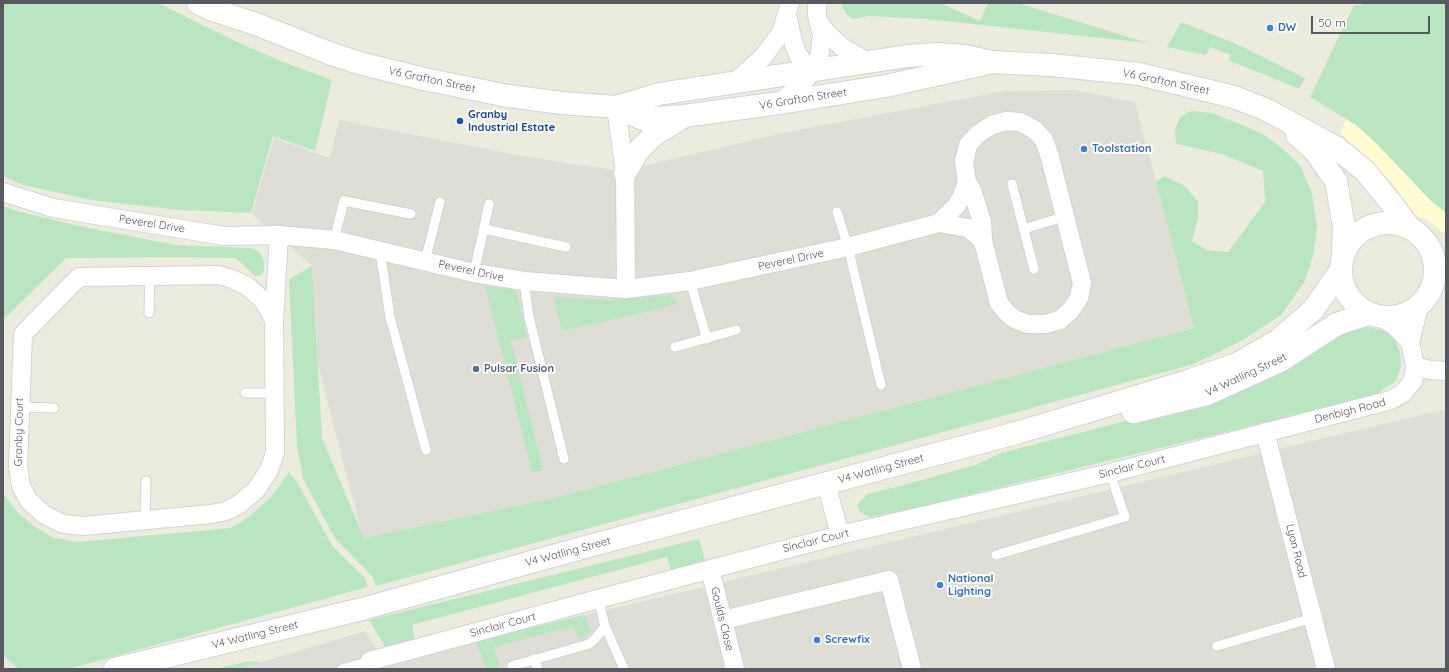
<!DOCTYPE html>
<html>
<head>
<meta charset="utf-8">
<style>
	body { margin:0 }
	#map { position:relative; width:1449px; height:672px; overflow:hidden; background:#ececde; font-family:Quicksand,sans-serif }
	canvas { display:block }
	.frame { position:absolute; inset:0; border:4px solid #585a61; pointer-events:none }
	.scale { position:absolute; left:1311px; top:16px; width:119px; height:18px; box-sizing:border-box; border:2px solid #585a61; border-top:0; padding-left:5px; font-size:12px; line-height:14px; white-space:nowrap; color:#585a61; -webkit-text-stroke:3px #fff; paint-order:stroke }
</style>
</head>
<body>
<div id="map">
<canvas width="1449" height="672"></canvas>
<div class="frame"></div>
<div class="scale">50 m</div>
</div>
<script>
const ctx = document.querySelector('canvas').getContext('2d');
ctx.lineJoin = 'round';
function fill(path, color) { ctx.fillStyle = color; ctx.fill(path, 'evenodd'); }
const shape = rows => new Path2D(rows.map(r => 'M' + r).join(''));
function trace(path, color, width, dash) { ctx.strokeStyle = color; ctx.lineWidth = width; ctx.lineCap = dash ? 'butt' : 'round'; ctx.setLineDash(dash || []); ctx.stroke(path); }
function drawText(font, color, halo, rows, align = 'center') {
  ctx.font = font + ' Quicksand,sans-serif'; ctx.lineWidth = 4; ctx.setLineDash([]); ctx.textBaseline = 'middle'; ctx.strokeStyle = halo; ctx.fillStyle = color; for (const [text, x, y, turn = 0] of rows) {
    ctx.save(); ctx.translate(x, y); ctx.rotate((+turn || 0) * Math.PI / 180); ctx.textAlign = isNaN(turn) ? turn : align; if (halo) ctx.strokeText(text, 0, 0); ctx.fillText(text, 0, 0); ctx.restore();
  }
}
const commercial = shape([
	[1398,3,1446,3,1446,233,1442,232,1428,220,1414,214,1393,184,1340,133]
]);
const industrial = shape([
	[1074,90,1135,102,1194,328,558,497,363,538,318,365,312,266,252,214,274,138,330,158,339,120,517,155,621,171,787,132,1004,91],
	[1446,409,1446,669,238,669,365,631,385,663]
]);
const green = shape([
	[3,3,158,3,235,41,283,62,332,80,315,151,273,136,251,213,178,210,91,200,23,185,3,176],
	[842,3,909,3,912,4,912,3,940,3,980,21,988,3,1018,3,1148,43,926,19,869,16,853,19,847,15,842,7],
	[1364,3,1446,3,1446,213,1431,201,1378,145,1356,125,1310,97,1354,5,1362,5],
	[1181,22,1239,45,1305,78,1299,89,1263,74,1229,61,1231,55,1210,47,1206,55,1167,47],
	[1191,111,1211,113,1240,124,1264,135,1283,149,1300,165,1312,193,1317,226,1314,252,1305,281,1281,315,1241,341,1194,364,376,586,372,576,335,538,303,479,297,447,289,279,312,266,322,438,364,538,558,497,1194,328,1156,182,1164,176,1169,178,1185,186,1198,202,1198,217,1192,241,1207,250,1228,252,1265,202,1263,171,1222,154,1176,144,1175,130,1180,117],
	[3,206,17,211,79,226,175,245,250,248,257,250,262,256,264,263,264,271,261,275,255,276,236,258,175,257,66,258,3,320],
	[485,286,512,289,515,291,518,297,527,337,511,341,543,470,532,472],
	[657,296,668,296,674,299,679,304,562,331,554,297,610,300],
	[1364,326,1386,331,1393,336,1400,352,1401,366,1395,382,1373,396,903,511,870,517,860,512,857,505,867,494,900,486,976,465,1001,453,1195,403,1343,332],
	[289,472,297,482,333,547,365,578,368,587,68,669,20,669,16,667,3,655,3,492,4,495,18,513,35,527,54,538,77,542,231,528,250,516,271,497],
	[699,539,706,563,671,571,667,557,412,625,415,640,386,648,369,620],
	[584,615,592,632,580,639,573,626,494,647,500,669,486,669,476,641],
	[250,661,262,662,238,669,215,669]
]);
const service = shape([
	[1012,184,1034,269],
	[837,212,848,247,881,385],
	[484,229,566,247],
	[1024,229,1066,216],
	[334,240,344,201,411,214],
	[380,251,390,317,426,450],
	[425,261,440,202],
	[474,273,489,204],
	[524,281,529,317,564,459],
	[690,281,707,339],
	[149,313,150,276],
	[675,347,736,330],
	[245,393,274,393],
	[20,407,54,408],
	[145,520,146,481],
	[996,555,1125,517,1110,473],
	[598,599,605,626,624,669],
	[1217,646,1313,618],
	[534,659,538,669],
	[512,666,589,644,595,639,605,626],
	[342,669,370,661]
]);
const minor = shape([
	[787,15,794,45,798,55,805,64,812,71],
	[820,24,827,33,842,47,868,62],
	[735,82,763,57,781,33,790,3],
	[779,103,801,85,812,71,819,58,822,35,817,15,817,3],
	[616,107,625,173,626,289],
	[1006,121,1020,122,1035,130,1044,140,1049,154,1082,283,1079,298,1070,311,1060,320,1045,324,1028,324,1016,320,1007,313,999,303,983,241,968,228,939,223,957,205,963,194,967,182,964,162,968,145,978,134,992,125,1006,121],
	[967,182,972,190,982,222,983,241],
	[3,192,53,208,224,236,279,235,334,240,474,273,524,281,626,289,690,281,848,247,939,223],
	[1382,318,1396,327,1410,342],
	[274,320,263,300,247,286,232,279,219,275,79,277,23,334,18,467,21,486,29,501,45,515,63,524,84,526,211,514,226,511,238,505,256,490,269,470,275,453,274,320,279,235],
	[1415,366,1430,370,1446,371],
	[1265,432,1326,669],
	[826,483,840,535],
	[710,569,735,669],
	[723,620,889,580,912,669],
	[370,661,598,599,840,535,1110,473,1391,400,1403,393,1413,381,1415,366,1410,342,1419,307]
]);
const tertiary = shape([
	[198,3,210,9,256,24,329,53,359,63,424,79,508,96,562,103,616,107,659,94,907,56,937,54,965,56,991,62,1051,65,1139,74,1234,97,1267,110,1337,148,1365,171,1392,204,1409,227],
	[616,107,643,119,684,116,779,103,886,86,984,64],
	[1297,135,1314,150,1336,181,1344,227,1343,253],
	[625,173,638,151,655,134,680,119],
	'1341 270a47 47 0 1 1 94 0a47 47 0 1 1-94 0Z',
	[1133,412,1207,394,1280,361,1337,324,1368,314],
	[115,669,362,609,589,546,1020,432,1188,381,1237,364,1277,341,1313,310,1340,271]
]);
const markers = [
	[1270,28,4,"#3f7fe0"],
	[460,121,4,"#1a4fb4"],
	[1084,149,4,"#3f7fe0"],
	[476,369,4,"#5c6f8a"],
	[940,585,4,"#3f7fe0"],
	[817,640,4,"#3f7fe0"]
];
const shopNames = [
	["DW",1278,28],
	["Toolstation",1092,149],
	["National",948,579],
	["Lighting",948,592],
	["Screwfix",825,640]
];
const streetNames = [
	["V6 Grafton Street",432,80,12],
	["V6 Grafton Street",1166,82,12],
	["V6 Grafton Street",803,99,-9],
	["Peverel Drive",152,224,9],
	["Peverel Drive",791,260,-12],
	["Peverel Drive",471,271,12],
	["V4 Watling Street",1246,375,-25],
	["Denbigh Road",1350,411,-14],
	["Granby Court",19,432,-89],
	["Sinclair Court",1132,467,-14],
	["V4 Watling Street",881,469,-15],
	["Sinclair Court",816,541,-14],
	["Lyon Road",1296,551,76],
	["V4 Watling Street",568,552,-15],
	["Goulds Close",722,619,76],
	["Sinclair Court",503,625,-15],
	["V4 Watling Street",255,635,-14]
];
const transitNames = [
	["Granby",468,115],
	["Industrial Estate",468,128]
];
const serviceNames = [
	["Pulsar Fusion",484,369]
];
fill(commercial, '#fffcd1');
fill(industrial, '#dfded6');
fill(green, '#b9e6c1');
trace(service, '#d2d3da', 11);
trace(minor, '#d2d3da', 20);
trace(tertiary, '#d2d3da', 24);
trace(service, '#fff', 9);
trace(minor, '#fff', 18);
trace(tertiary, '#fff', 22);
for (const [x, y, r, color] of markers) { const dot = new Path2D(); dot.arc(x, y, r, 0, 2 * Math.PI); ctx.fillStyle = color; ctx.fill(dot); trace(dot, '#fff', 1.5); }
drawText('bold 11px', '#366cbe', '#fff', shopNames, 'left');
drawText('11px', '#585a61', '#fff', streetNames);
drawText('bold 11px', '#164399', '#fff', transitNames, 'left');
drawText('bold 11px', '#4e5e75', '#fff', serviceNames, 'left');
</script>
</body>
</html>
